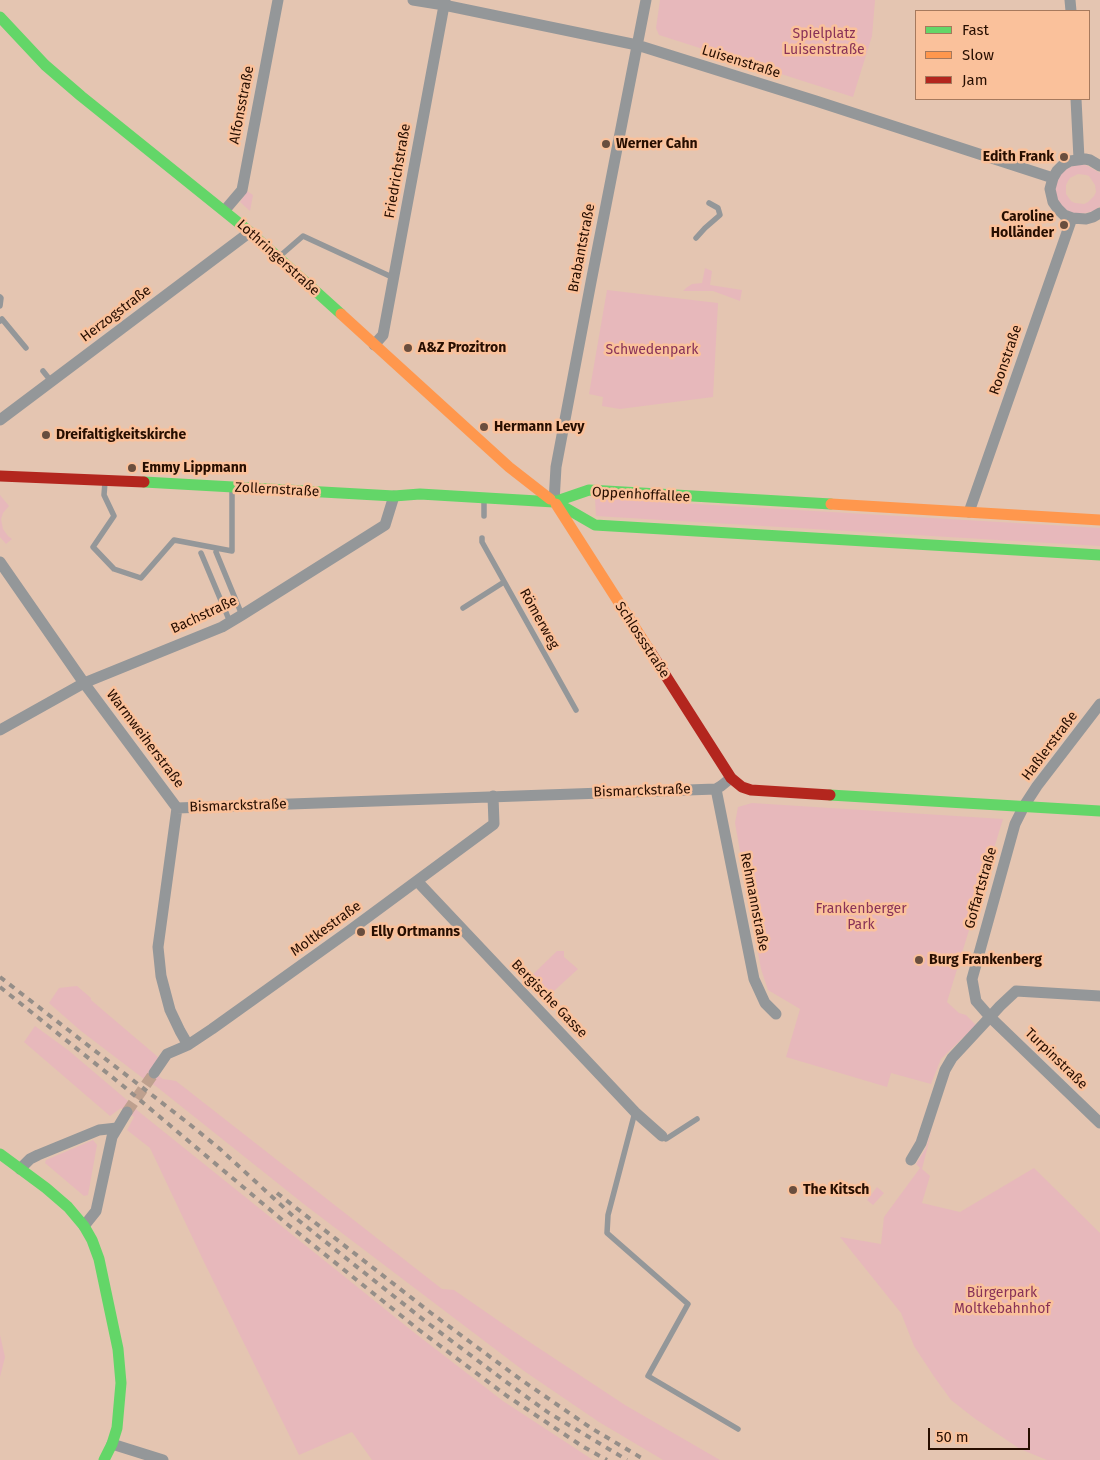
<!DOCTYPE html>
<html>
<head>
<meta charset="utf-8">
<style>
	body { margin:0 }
	#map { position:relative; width:1100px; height:1460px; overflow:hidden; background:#e4c5b1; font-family:"Fira Sans",sans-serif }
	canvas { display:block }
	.legend { position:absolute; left:915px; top:10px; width:175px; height:90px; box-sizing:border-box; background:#fac19b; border:1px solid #a6795d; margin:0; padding:6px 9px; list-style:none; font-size:15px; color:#270e00 }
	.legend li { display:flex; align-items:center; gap:10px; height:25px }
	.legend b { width:25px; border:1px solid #a6795d }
	.scale { position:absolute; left:928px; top:1428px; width:102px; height:22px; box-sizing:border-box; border:2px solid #270e00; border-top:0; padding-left:6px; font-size:15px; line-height:18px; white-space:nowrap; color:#270e00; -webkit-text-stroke:4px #fac19b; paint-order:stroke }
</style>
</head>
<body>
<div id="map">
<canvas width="1100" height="1460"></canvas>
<ul class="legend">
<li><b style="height:6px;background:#63d668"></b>Fast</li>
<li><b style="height:6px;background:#ff974d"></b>Slow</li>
<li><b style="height:6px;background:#b3261e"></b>Jam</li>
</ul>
<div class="scale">50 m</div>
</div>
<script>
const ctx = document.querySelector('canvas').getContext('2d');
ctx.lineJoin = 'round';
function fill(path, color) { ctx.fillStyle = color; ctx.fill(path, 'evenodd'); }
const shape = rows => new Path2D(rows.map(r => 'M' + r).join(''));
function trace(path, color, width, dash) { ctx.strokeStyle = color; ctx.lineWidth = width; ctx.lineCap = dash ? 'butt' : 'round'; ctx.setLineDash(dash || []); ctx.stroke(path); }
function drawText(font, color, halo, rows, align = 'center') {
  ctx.font = font + ' "Fira Sans",sans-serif'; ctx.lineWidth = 5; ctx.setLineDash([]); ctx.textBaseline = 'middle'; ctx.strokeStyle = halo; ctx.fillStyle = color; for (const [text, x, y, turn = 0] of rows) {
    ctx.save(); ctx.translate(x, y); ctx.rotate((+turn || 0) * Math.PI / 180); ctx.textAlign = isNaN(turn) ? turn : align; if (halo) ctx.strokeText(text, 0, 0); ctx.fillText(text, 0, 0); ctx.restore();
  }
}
const green = shape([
	[660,0,875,0,872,36,853,97,659,35,656,28],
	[1082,164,1088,166,1100,173,1100,206,1094,211,1080,214,1072,213,1065,209,1060,204,1057,197,1055,189,1059,176,1069,167],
	[1078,174,1086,175,1089,176,1095,185,1096,192,1094,196,1088,202,1084,204,1075,203,1071,201,1066,194,1066,185,1068,181,1070,178],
	[247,191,253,195,250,211,240,202],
	[705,268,712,271,710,285,742,290,740,301,713,291,683,291,686,288,692,284,702,283],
	[607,290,718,303,713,397,620,409,602,406,603,397,589,394],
	[0,495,9,506,3,513,1,519,3,529,8,536,12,539,6,544,0,537],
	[595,498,1100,528,1100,546,596,516],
	[752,803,1003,819,947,1002,959,1013,966,1015,976,1025,941,1059,931,1084,891,1073,887,1087,786,1057,800,1009,768,990,761,969,735,823,738,807],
	[557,951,564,951,564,957,578,969,543,1001,525,982],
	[77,986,91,998,91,1000,158,1057,151,1071,163,1079,176,1081,442,1289,454,1290,522,1337,625,1405,720,1460,663,1460,599,1422,524,1371,305,1205,157,1087,144,1079,81,1031,49,1003,59,988],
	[35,1026,68,1050,127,1100,138,1111,416,1334,503,1401,593,1460,372,1460,352,1432,299,1455,205,1264,150,1148,127,1130,134,1117,121,1108,110,1116,24,1042],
	[932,1129,922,1169,930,1176,922,1203,960,1212,1034,1168,1100,1233,1100,1460,1047,1460,1020,1449,974,1418,951,1400,935,1378,914,1346,901,1313,840,1237,881,1244,884,1217,920,1168,916,1164,926,1148],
	[93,1140,97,1145,88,1195,84,1196,45,1163,46,1160],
	[877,1187,884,1193,873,1205,867,1200],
	[0,1335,5,1357,0,1377]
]);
const streetTunnel = shape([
	[127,1112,154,1073]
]);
const lane = shape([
	[696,238,705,228,720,215,718,208,709,203],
	[280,256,303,236,394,278],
	[0,297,1,298,0,306],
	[0,321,2,319,26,348],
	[43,371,51,381],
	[105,482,104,495,114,516,93,547,114,569,141,578,174,540,232,551,232,489],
	[484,516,484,500],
	[482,538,482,542,576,710],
	[216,552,242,615],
	[201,553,230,622],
	[463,608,504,582],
	[635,1112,608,1215,607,1233,688,1304,648,1376,738,1429],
	[662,1136,666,1139,697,1119]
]);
const street = shape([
	[413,0,444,5,637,45,816,101,1053,178],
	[1070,0,1071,11],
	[1076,99,1079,159],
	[1100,166,1090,160,1085,159,1070,161,1063,165,1057,171,1053,178,1050,189,1053,202,1058,209,1064,215,1072,218,1086,219,1093,217,1100,213],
	[225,210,242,190,278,0],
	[374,345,383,335,445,0],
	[0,420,250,232],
	[554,502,556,467,591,282,646,0],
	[969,512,1072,218],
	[0,562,84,683,177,808,158,947,161,976,170,1010,180,1031,188,1045],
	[0,730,84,683,222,627,242,615,385,525,394,496],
	[716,789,754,979,765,1003,776,1014],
	[177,808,716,789,721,786,731,778],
	[417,881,635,1112,662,1136],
	[1100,996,1016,991,1000,1006,990,1017,1100,1123],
	[154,1073,167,1054,188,1045,212,1029,349,931,494,824,493,796],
	[911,1160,921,1143,945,1070,952,1058,990,1017,976,1001,972,979,1015,824,1024,806,1037,786,1100,704],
	[20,1169,30,1159,38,1155,99,1130,117,1128],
	[84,1226,96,1211,112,1137,127,1112],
	[112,1444,163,1460]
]);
const fast = shape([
	[0,17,45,65,81,96,250,232,341,314],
	[144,482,394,496,420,494,554,502,589,490,831,504],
	[550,499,595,525,1100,555],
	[830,795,1100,811],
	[0,1154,46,1188,68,1207,84,1226,92,1240,99,1259,118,1349,121,1383,117,1428,112,1444,104,1460]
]);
const slow = shape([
	[341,314,509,467,550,499],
	[556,504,648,648],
	[831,504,1100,520]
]);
const jam = shape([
	[0,476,144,482],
	[648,648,731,778,742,787,751,790,830,795]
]);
const rail = shape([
	[0,977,188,1123,220,1149,293,1216,425,1321,513,1387,549,1413,627,1460],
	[0,987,122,1085,287,1224,419,1330,507,1396,582,1446,607,1460],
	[277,1193,431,1313,520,1379,591,1428,645,1460]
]);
const markers = [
	[606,144,5,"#694e3e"],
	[1064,157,5,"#694e3e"],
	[1064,225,5,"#694e3e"],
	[408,348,5,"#694e3e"],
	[484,427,5,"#694e3e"],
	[46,435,5,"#694e3e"],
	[132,468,5,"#694e3e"],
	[361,932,5,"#694e3e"],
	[919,960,5,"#694e3e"],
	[793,1190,5,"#694e3e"]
];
const parkNames = [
	["Spielplatz",824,34],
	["Luisenstraße",824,50],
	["Schwedenpark",652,350],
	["Frankenberger",861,909],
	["Park",861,925],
	["Bürgerpark",1002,1293],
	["Moltkebahnhof",1002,1309]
];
const streetNames = [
	["Luisenstraße",741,62,17],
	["Alfonsstraße",242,105,-79],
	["Friedrichstraße",398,171,-80],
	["Brabantstraße",582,248,-79],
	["Lothringerstraße",278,258,42],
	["Herzogstraße",116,314,-37],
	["Roonstraße",1006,360,-71],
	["Zollernstraße",277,490,3],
	["Oppenhoffallee",641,495,3],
	["Bachstraße",204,615,-25],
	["Römerweg",539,619,61],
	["Schlossstraße",642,640,57],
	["Warmweiherstraße",145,739,53],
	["Haßlerstraße",1050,746,-53],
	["Bismarckstraße",642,791,-2],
	["Bismarckstraße",238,806,-2],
	["Goffartstraße",981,888,-74],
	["Rehmannstraße",754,902,79],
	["Moltkestraße",326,929,-36],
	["Bergische Gasse",549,999,46],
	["Turpinstraße",1056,1059,44]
];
const poiNames = [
	["Werner Cahn",616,144],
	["Edith Frank",1054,157,"right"],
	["Caroline",1054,217,"right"],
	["Holländer",1054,233,"right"],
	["A&Z Prozitron",418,348],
	["Hermann Levy",494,427],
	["Dreifaltigkeitskirche",56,435],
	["Emmy Lippmann",142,468],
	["Elly Ortmanns",371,932],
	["Burg Frankenberg",929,960],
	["The Kitsch",803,1190]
];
fill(green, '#e7b8bb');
trace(streetTunnel, '#bea08e', 11, [11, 5.5]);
trace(lane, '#949799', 5.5);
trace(street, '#949799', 11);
trace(fast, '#63d668', 11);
trace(slow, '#ff974d', 11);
trace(jam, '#b3261e', 11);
trace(rail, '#958e88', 4, [6, 6]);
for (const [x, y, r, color] of markers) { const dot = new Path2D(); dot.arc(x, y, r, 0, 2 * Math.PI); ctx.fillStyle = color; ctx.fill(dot); trace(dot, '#fac19b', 2); }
drawText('14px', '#883258', '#fac19b', parkNames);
drawText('14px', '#270e00', '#fac19b', streetNames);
drawText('bold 14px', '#270e00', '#fac19b', poiNames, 'left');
</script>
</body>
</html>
